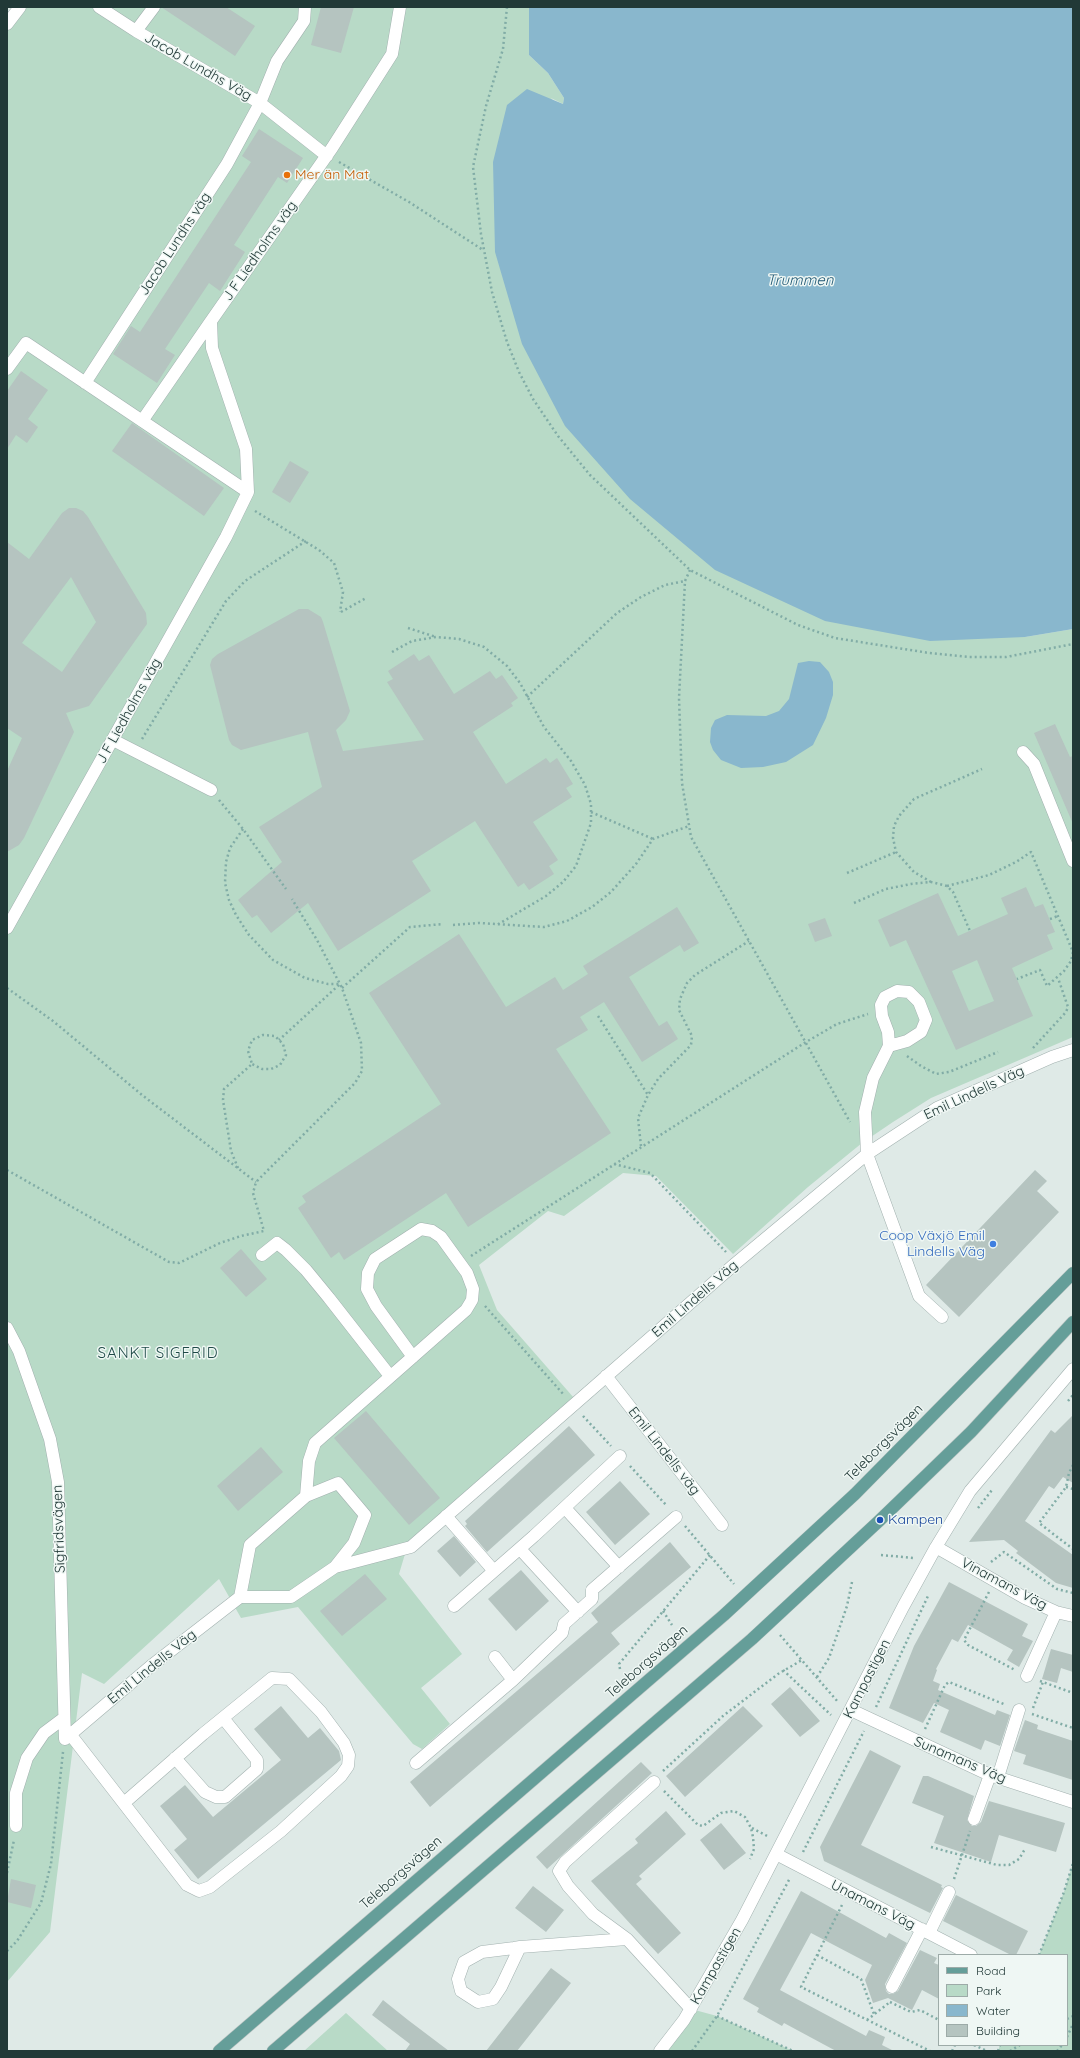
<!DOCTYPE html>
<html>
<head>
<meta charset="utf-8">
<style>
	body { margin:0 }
	#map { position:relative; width:1080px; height:2058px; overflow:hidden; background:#dfeae7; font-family:Quicksand,sans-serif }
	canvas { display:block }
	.frame { position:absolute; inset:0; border:8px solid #213937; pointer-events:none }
	.legend { position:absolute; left:938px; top:1954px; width:130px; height:92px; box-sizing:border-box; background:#eff7f4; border:1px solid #9daba8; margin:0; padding:5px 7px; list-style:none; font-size:12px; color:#213937 }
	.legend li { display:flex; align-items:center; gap:8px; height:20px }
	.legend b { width:20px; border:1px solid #9daba8 }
</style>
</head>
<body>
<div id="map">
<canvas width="1080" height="2058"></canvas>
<div class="frame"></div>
<ul class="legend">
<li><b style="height:5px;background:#659e99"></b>Road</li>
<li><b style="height:11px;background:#b8dac7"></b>Park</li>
<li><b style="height:11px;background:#89b7cd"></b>Water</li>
<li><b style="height:11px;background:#b5c4c0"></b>Building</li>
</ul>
</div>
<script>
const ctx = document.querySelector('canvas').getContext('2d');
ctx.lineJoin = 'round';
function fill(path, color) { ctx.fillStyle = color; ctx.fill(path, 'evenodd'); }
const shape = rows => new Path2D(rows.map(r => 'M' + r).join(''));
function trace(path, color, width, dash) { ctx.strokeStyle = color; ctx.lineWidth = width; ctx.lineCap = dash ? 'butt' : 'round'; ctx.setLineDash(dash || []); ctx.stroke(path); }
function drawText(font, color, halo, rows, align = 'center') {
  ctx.font = font + ' Quicksand,sans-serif'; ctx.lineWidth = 3; ctx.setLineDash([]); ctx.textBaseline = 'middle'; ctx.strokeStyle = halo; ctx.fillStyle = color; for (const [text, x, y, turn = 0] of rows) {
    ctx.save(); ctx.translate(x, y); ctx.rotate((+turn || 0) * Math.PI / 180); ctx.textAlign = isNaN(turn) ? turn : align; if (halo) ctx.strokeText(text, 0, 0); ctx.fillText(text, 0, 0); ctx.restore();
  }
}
const green = shape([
	[20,7,529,7,529,55,548,73,564,98,563,104,551,98,1025,637,1073,629,1073,1037,931,1098,893,1122,862,1143,808,1187,733,1254,656,1176,623,1173,564,1216,548,1211,479,1265,497,1310,574,1398,408,1544,399,1574,462,1654,421,1688,450,1724,422,1749,413,1744,298,1607,241,1618,219,1579,104,1684,82,1673,50,1932,7,1982,7,24],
	[1073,1863,1073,2051,998,2051,1000,2045,1067,2045,1067,1955,1039,1955,1064,1892],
	[691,2009,717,2016,793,2051,659,2051],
	[346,2013,388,2051,304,2051]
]);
const water = shape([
	[529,7,1073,7,1073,629,1025,637,930,641,825,621,715,570,630,499,565,426,522,344,495,252,493,162,507,105,527,89,563,104,564,98,548,73,529,55],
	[809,661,820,662,829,672,833,682,833,695,826,718,813,745,786,762,763,767,741,768,721,760,713,750,710,742,711,728,715,720,727,715,766,716,779,711,789,699,798,663]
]);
const building = shape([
	[161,7,226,7,255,26,235,56],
	[321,7,354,7,341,53,311,45],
	[259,129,303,158,287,183,278,177,234,245,245,252,220,291,209,283,165,349,175,355,157,383,113,354,131,326,140,332,251,162,242,156],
	[21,371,48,390,28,419,38,427,27,443,16,435,7,449,7,391],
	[132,423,224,488,204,516,112,451],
	[290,461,309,472,290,503,272,492],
	[69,508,76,508,83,511,88,517,146,613,147,624,89,706,66,713,74,732,24,838,19,845,7,852,7,771,22,738,7,728,7,542,29,559,62,513],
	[71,577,96,622,62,672,22,643],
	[299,609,308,609,321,617,323,622,350,711,346,720,336,730,343,751,424,740,387,682,393,679,388,671,414,654,419,661,429,655,454,694,490,671,496,679,502,675,518,698,511,703,513,706,473,732,506,784,546,758,550,763,557,758,573,784,566,788,572,797,533,822,558,860,549,866,554,874,529,890,524,883,518,887,475,821,412,861,431,891,338,951,308,903,271,933,257,915,252,918,238,900,282,862,259,827,322,787,308,732,241,750,232,745,229,740,210,665,212,659,218,654],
	[1055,724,1070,757,1073,756,1073,824,1034,733],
	[1026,887,1035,907,1043,904,1055,932,1047,935,1053,949,1012,968,1033,1016,956,1050,906,940,890,947,878,920,938,893,958,936,1008,914,1001,898],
	[977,960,994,1001,969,1011,952,971],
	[677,907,699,943,684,952,680,945,629,977,659,1026,667,1021,678,1039,642,1062,604,1002,580,1017,588,1030,556,1049,611,1133,468,1227,446,1193,344,1260,339,1252,331,1258,298,1208,306,1202,302,1196,441,1104,369,993,459,934,506,1007,555,977,563,990,588,974,583,966],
	[825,918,832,936,815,942,808,924],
	[1035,1170,1047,1181,1037,1191,1059,1212,959,1317,926,1285],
	[241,1249,267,1279,246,1297,220,1268],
	[366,1411,440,1498,409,1525,334,1438],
	[1073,1415,1073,1483,1063,1477,1054,1489,1049,1486,1025,1521,1073,1555,1073,1588,1056,1583,1016,1553,1018,1551,1004,1540,969,1542,1051,1430,1055,1433],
	[569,1426,595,1455,487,1552,465,1526,467,1524,465,1521],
	[261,1447,283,1472,238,1511,217,1486],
	[620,1481,650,1514,615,1545,586,1512],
	[454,1536,476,1562,460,1577,437,1551],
	[670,1542,691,1567,611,1633,620,1644,430,1807,410,1782,598,1622,591,1613],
	[521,1570,549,1601,516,1631,488,1599],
	[365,1574,387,1599,342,1636,320,1611],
	[949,1582,1028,1624,1022,1636,1033,1641,1019,1667,1007,1660,1013,1650,968,1625,958,1642,952,1639,936,1669,937,1670,933,1681,940,1684,938,1690,995,1715,997,1710,1010,1715,1000,1746,985,1740,981,1750,940,1732,949,1710,934,1703,923,1723,889,1708,914,1646],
	[1051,1649,1073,1655,1073,1672,1061,1668,1057,1683,1042,1679],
	[790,1687,820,1721,800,1737,771,1704],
	[281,1706,308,1738,320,1728,339,1751,341,1760,198,1879,174,1850,187,1839,160,1806,185,1785,213,1817,281,1760,254,1729],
	[743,1706,763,1726,685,1797,666,1776],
	[1025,1720,1038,1725,1037,1729,1073,1741,1073,1780,1023,1764,1026,1755,1014,1751],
	[870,1750,901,1766,861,1845,942,1885,941,1887,943,1888,930,1913,824,1861,820,1847],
	[641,1762,652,1773,547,1869,536,1857],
	[923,1776,928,1776,974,1796,967,1820,972,1826,976,1826,981,1822,989,1801,1065,1823,1056,1852,999,1835,991,1862,934,1843,944,1816,912,1803],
	[666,1811,686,1834,639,1876,642,1879,636,1884,681,1933,658,1954,591,1881,638,1843,635,1839],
	[721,1823,746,1853,724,1870,700,1840],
	[11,1879,36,1885,31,1908,7,1902],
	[533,1886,564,1910,546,1932,515,1908],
	[801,1891,886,1938,889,1933,907,1943,885,1984,886,1991,889,1994,893,1994,898,1991,920,1950,937,1958,934,1963,939,1965,939,1999,922,1990,912,2010,888,1998,873,2003,865,1980,872,1965,811,1933,780,1990,866,2036,869,2030,885,2037,882,2045,894,2051,836,2051,784,2023,782,2026,757,2012,759,2008,743,1999],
	[956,1895,1028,1931,1016,1955,1011,1955,943,1921],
	[551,1968,571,1983,517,2051,486,2051],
	[383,2000,408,2020,449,2051,405,2051,410,2044,372,2015]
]);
const path = shape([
	[507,7,503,49,486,106,473,167,481,234,492,292,507,342,519,372,533,399,558,436,590,475,690,570,798,625,835,638,929,653,969,657,1006,657,1073,644],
	[339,162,409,202,483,250],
	[255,511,319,550,334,563,343,592,340,612],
	[690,570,685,581,679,698,682,783,691,837,850,1122],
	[341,612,366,598],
	[408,628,436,637],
	[392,652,412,641,436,637,459,639,484,647,507,666,520,683,544,727,571,761,585,785,591,804,591,823,576,866,563,882,546,896,497,925],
	[527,697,617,613,641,597,665,585,685,581],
	[142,739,226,601,245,581,306,541],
	[219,800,243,829,286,889],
	[591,812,653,839],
	[243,829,230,848,226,862,225,883,229,900,236,915,249,935,273,960,305,978,328,984,340,984,279,1040],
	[847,873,896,852],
	[931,882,914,872,896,852,893,838,894,826,899,816,914,799,982,769],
	[947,886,989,875,1016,862,1031,852,1073,952,1071,961,1064,971,1047,986,1040,970,1017,979],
	[854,903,886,889,911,884,931,882,947,886,953,892,970,931],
	[1050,919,1058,916],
	[453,925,479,923,544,927,567,921,592,907,611,892,636,864,653,839,689,826],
	[7,988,53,1021,142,1095,256,1182],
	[342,988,410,927,443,924],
	[598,1016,648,1095],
	[1033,1048,1066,1012,1068,1007,1058,978],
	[907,1056,921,1066,936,1074,949,1072,998,1052],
	[641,1146,638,1118,648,1095,658,1079,691,1045,692,1036,679,1010,680,999,687,983,695,975,749,941],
	[614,1164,650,1173,726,1252],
	[238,1168,231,1151,223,1100,224,1089,252,1064,248,1051,252,1040,263,1035,275,1036,283,1044,286,1055,280,1065,271,1069,262,1069,252,1064],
	[7,1170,169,1262,179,1263,220,1243,241,1236,264,1231,253,1193,256,1182,355,1083,362,1071,361,1043,342,988,317,940,292,899],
	[471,1256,806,1042,837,1024,868,1014],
	[485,1306,564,1395],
	[1068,1401,1073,1395],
	[583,1416,611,1446],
	[1073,1465,1069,1473,1066,1487,1039,1523,1073,1549],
	[630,1466,667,1506],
	[1066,1487,1073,1489],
	[978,1508,992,1490],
	[685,1526,734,1584],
	[881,1555,914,1558],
	[991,1562,1004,1552,1057,1589,1073,1593],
	[989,1592,964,1640,968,1645,1015,1670],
	[663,1611,672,1625],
	[780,1635,838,1702],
	[620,1669,619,1664,710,1555],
	[783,1670,831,1715],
	[817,1677,829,1658,847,1606,852,1582],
	[1040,1681,1073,1693],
	[876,1707,928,1596],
	[1033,1708,1043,1682],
	[1032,1714,1073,1728],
	[925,1729,945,1685,949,1682,1006,1705],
	[663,1771,723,1716,778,1674,802,1660],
	[664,1791,698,1825,703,1826,721,1813,734,1811,745,1817,751,1828,753,1837,754,1849,750,1859],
	[752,1828,769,1837],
	[931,1847,997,1865,1009,1865,1019,1859,1025,1849],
	[803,1852,864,1731],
	[7,1873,14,1840],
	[954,1879,970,1831],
	[842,1905,801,1987,930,2051],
	[7,1951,17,1941,41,1903,51,1864,63,1752],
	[817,1955,861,1979,874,2014],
	[1039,1955,1064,1892,1073,1863],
	[890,2002,911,2012,920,2010,939,2020],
	[717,2016,793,2051],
	[1067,2019,1073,2016],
	[867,2020,890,2002],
	[1067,2037,1073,2024],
	[974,2045,987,2051],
	[692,2051,717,2016,790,1878],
	[952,2051,955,2045],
	[998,2051,1000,2045],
	[1010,2051,1020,2045],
	[1057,2051,1062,2045]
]);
const minor = shape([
	[99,7,136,31,260,103,327,156],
	[7,24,20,7],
	[136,31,154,7],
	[7,369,26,343,248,492],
	[85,383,227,164,260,103,277,61,304,21,305,7],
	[142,421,211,321],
	[113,740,211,790],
	[1023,752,1034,764,1073,861],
	[7,928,226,537,248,492,246,449,212,348,211,321,332,148,392,54,400,7],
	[889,1046,888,1032,882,1016,881,1005,885,997,897,991,909,992,919,1002,926,1020,921,1032,907,1041,889,1046,873,1078,865,1112,867,1154,919,1296,942,1317],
	[262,1255,277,1243,286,1250,306,1270,329,1298,390,1376],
	[7,1328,19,1351,50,1439,58,1482,65,1739],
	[606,1376,722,1525],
	[306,1496,309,1461,315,1443,466,1310,472,1300,473,1289,467,1273,441,1237,432,1231,421,1229,375,1259,368,1273,367,1289,376,1306,413,1357],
	[565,1508,619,1567],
	[446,1516,494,1571],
	[936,1547,1025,1598,1056,1612,1073,1616],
	[520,1549,578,1612],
	[240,1597,250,1545,306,1496,338,1483,365,1515,354,1543,335,1567],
	[454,1606,534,1536,620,1456],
	[495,1657,513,1680],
	[1027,1676,1056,1612],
	[851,1710,990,1775,1073,1802],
	[70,1734,187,1885,199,1891,210,1887,281,1831,341,1776,348,1766,349,1755,344,1743,321,1712,289,1679,272,1678,203,1734,124,1803],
	[65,1739,151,1666,240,1597,291,1597,335,1567,411,1547,736,1263,867,1154,937,1108,1052,1057,1073,1050],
	[175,1758,205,1792,216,1797,225,1797,257,1769,257,1760,223,1718],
	[416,1763,513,1680,562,1633,564,1624,592,1599,592,1590,676,1517],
	[998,1777,1019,1710],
	[654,1782,565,1862,559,1871,568,1886,593,1914,627,1939,691,2009],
	[974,1819,990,1775],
	[16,1826,16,1793,27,1758,44,1733,64,1718],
	[776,1854,971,1955],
	[929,1933,949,1892],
	[520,1947,501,1987,493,1999,478,2002,461,1991,458,1979,464,1962,482,1952,514,1948,520,1947,627,1939],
	[892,1987,922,1929],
	[660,2051,684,2020,742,1920,903,1607,936,1547,970,1491,1073,1369]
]);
const major = shape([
	[219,2051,724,1615,855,1494,1073,1273],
	[273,2051,752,1639,880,1520,971,1432,1073,1322]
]);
const markers = [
	[287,175,4,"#e8710a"],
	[993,1244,4,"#3f7fe0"],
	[880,1520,4,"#1a4fb4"]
];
const streetNames = [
	["Jacob Lundhs Väg",198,67,30],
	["Jacob Lundhs väg",175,244,-57],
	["J F Liedholms väg",260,251,-55],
	["J F Liedholms väg",129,711,-61],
	["Emil Lindells Väg",974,1093,-25],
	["Emil Lindells Väg",695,1299,-41],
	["Teleborgsvägen",884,1443,-45],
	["Emil Lindells väg",664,1451,52],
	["Sigfridsvägen",59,1529,-92],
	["Vinamans Väg",1004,1584,28],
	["Teleborgsvägen",647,1662,-41],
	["Emil Lindells Väg",152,1667,-39],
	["Kampastigen",867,1679,-63],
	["Sunamans Väg",960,1760,23],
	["Teleborgsvägen",401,1873,-41],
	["Unamans Väg",873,1905,27],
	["Kampastigen",716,1966,-60]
];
const foodNames = [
	["Mer än Mat",295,175]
];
const shopNames = [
	["Coop Växjö Emil",985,1236],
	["Lindells Väg",985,1252]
];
const transitNames = [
	["Kampen",888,1520]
];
const waterNames = [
	["Trummen",800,280]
];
const neighbourhoodNames = [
	["SANKT SIGFRID",158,1353]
];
fill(green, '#b8dac7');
fill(water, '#89b7cd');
fill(building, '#b5c4c0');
trace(minor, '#a2b1af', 13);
trace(major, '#bcc4c3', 13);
trace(path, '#81aca6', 2.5, [2, 3]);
trace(minor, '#fff', 12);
trace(major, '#659e99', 12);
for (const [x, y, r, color] of markers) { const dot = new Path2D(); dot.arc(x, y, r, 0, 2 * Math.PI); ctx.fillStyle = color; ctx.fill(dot); trace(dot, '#eff7f4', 1.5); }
drawText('14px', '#213937', '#eff7f4', streetNames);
drawText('14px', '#c56008', '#eff7f4', foodNames, 'left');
drawText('14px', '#366cbe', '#eff7f4', shopNames, 'right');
drawText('14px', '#164399', '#eff7f4', transitNames, 'left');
drawText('italic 15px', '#1e5672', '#eff7f4', waterNames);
ctx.letterSpacing = '1px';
drawText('15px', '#1e4a47', '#eff7f4', neighbourhoodNames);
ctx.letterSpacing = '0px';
</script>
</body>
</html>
